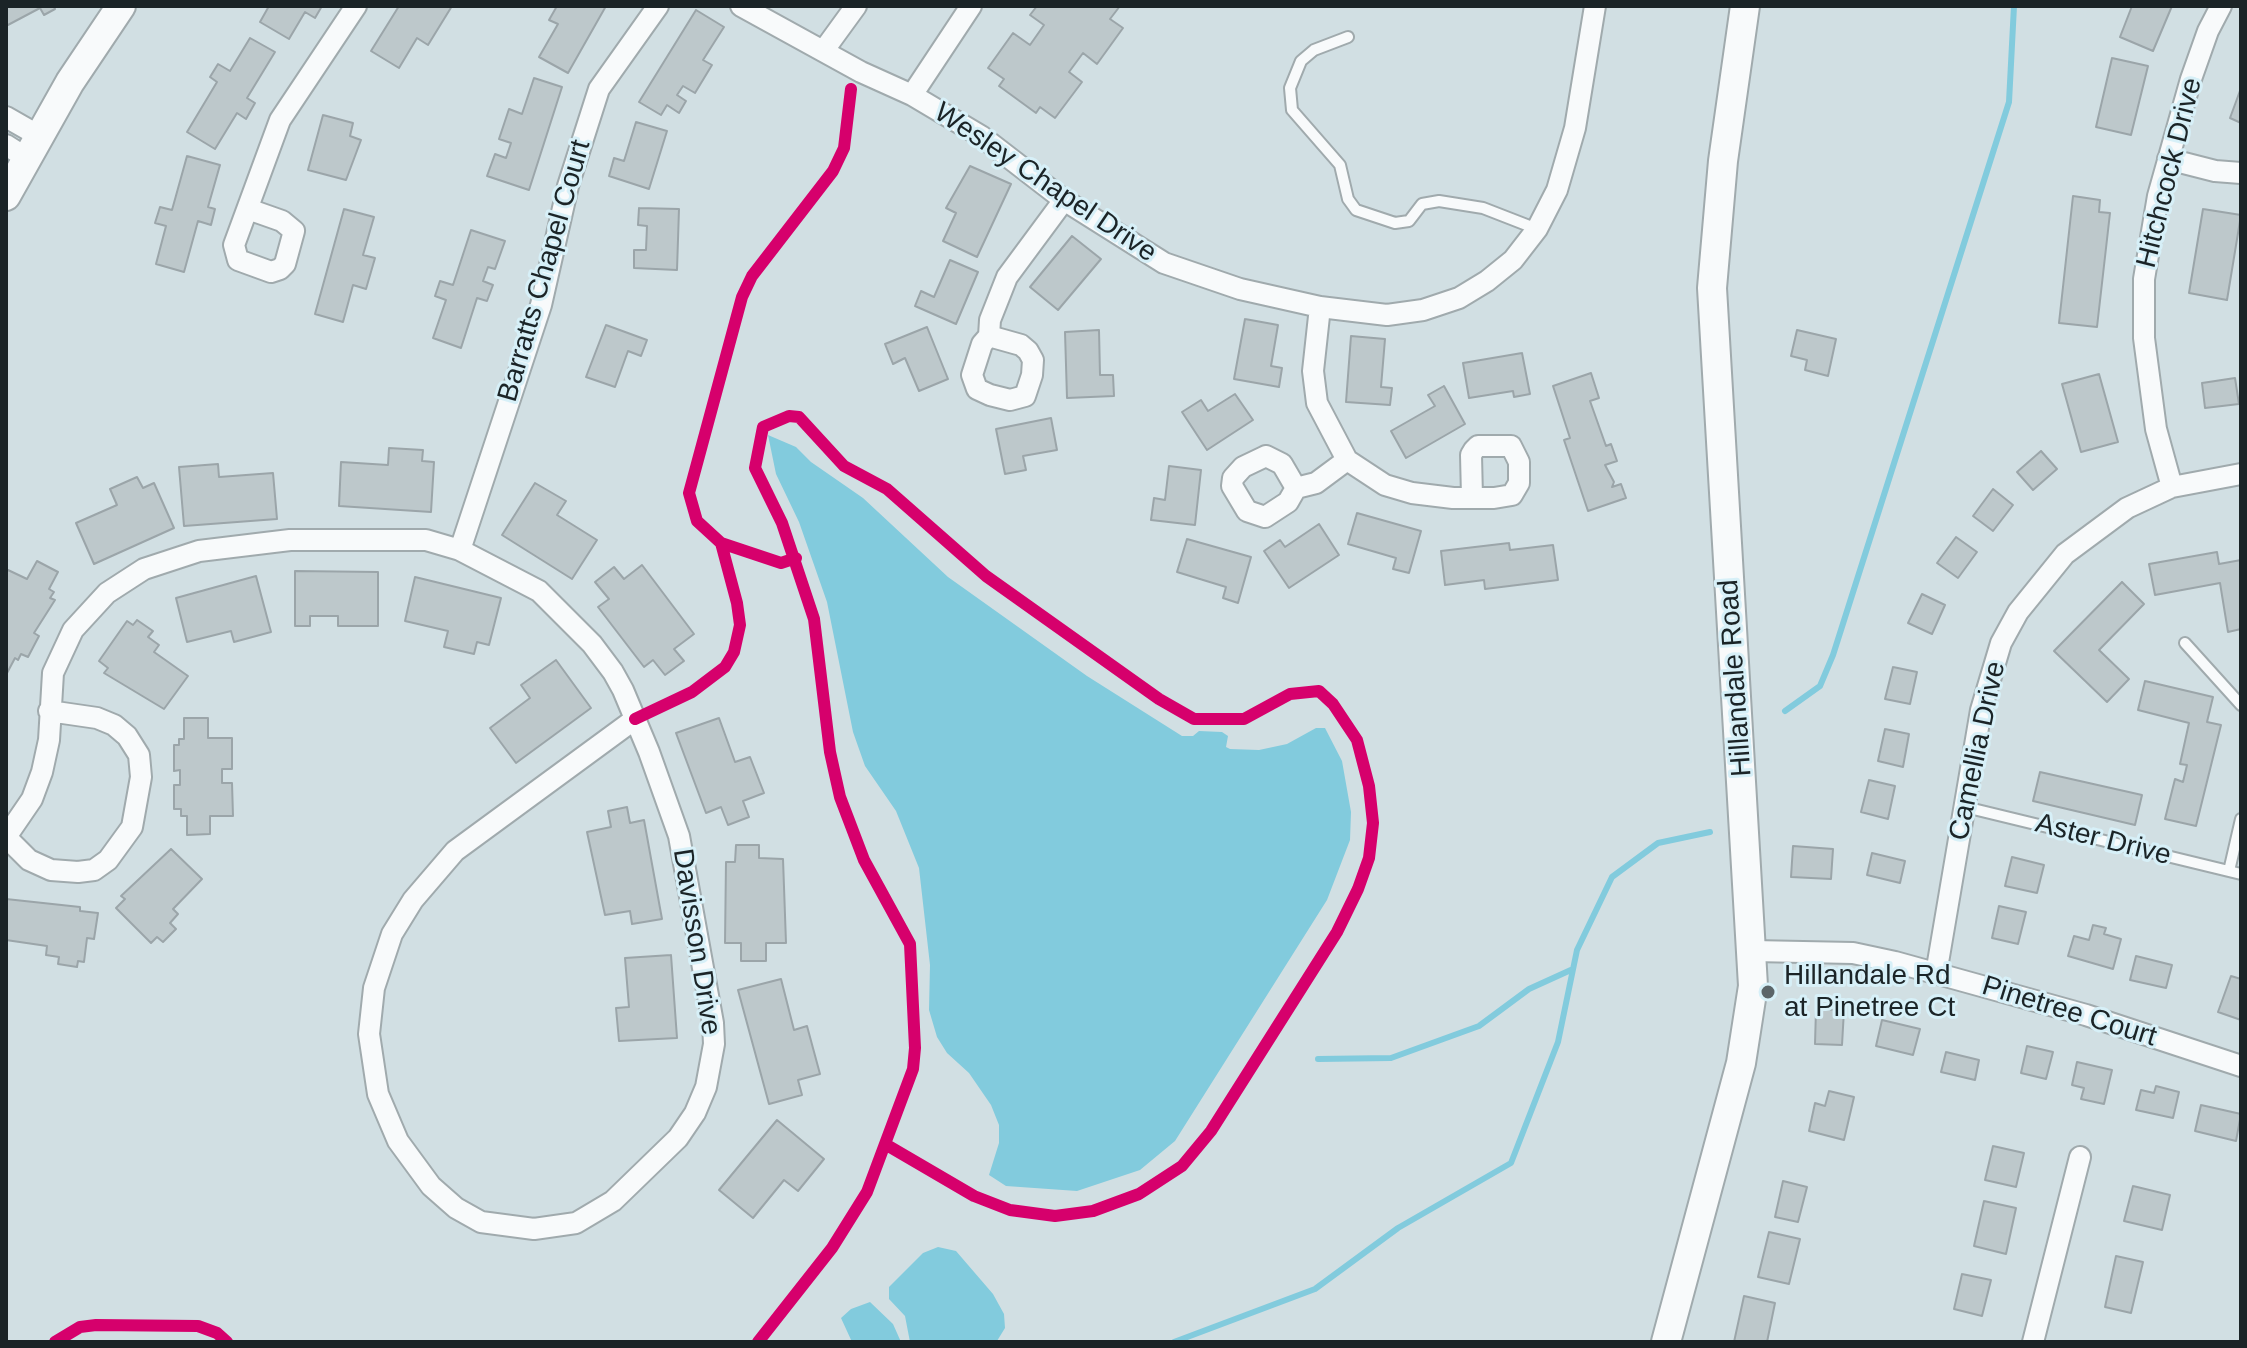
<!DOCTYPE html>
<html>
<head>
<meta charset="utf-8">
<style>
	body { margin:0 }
	#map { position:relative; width:2247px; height:1348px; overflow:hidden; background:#d1dfe3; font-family:Helvetica,sans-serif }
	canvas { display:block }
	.frame { position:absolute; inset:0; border:8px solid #1b2427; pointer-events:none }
</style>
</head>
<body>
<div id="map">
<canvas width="2247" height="1348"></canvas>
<div class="frame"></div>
</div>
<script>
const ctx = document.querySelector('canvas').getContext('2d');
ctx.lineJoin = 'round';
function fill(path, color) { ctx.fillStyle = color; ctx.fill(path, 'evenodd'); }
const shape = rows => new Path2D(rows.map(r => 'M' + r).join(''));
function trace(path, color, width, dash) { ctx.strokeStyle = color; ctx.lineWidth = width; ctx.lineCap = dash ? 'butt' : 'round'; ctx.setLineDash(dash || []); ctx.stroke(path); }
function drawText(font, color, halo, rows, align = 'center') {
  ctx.font = font + ' Helvetica,sans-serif'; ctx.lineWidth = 6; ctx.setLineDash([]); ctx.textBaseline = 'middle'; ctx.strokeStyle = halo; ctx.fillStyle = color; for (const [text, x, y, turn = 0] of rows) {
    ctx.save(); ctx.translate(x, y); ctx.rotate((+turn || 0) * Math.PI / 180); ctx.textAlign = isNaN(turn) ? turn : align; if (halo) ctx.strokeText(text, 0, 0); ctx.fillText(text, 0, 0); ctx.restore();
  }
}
const water = shape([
	[768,435,796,447,811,462,863,498,948,577,1087,676,1182,736,1193,736,1199,731,1222,732,1228,736,1226,747,1230,749,1259,750,1287,744,1316,728,1325,728,1342,761,1351,812,1350,840,1327,900,1175,1141,1140,1170,1077,1191,1006,1186,989,1175,999,1143,999,1125,991,1105,969,1073,947,1053,937,1037,929,1010,930,965,919,868,896,811,865,766,853,732,827,602,799,522,776,474],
	[938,1247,956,1251,993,1294,1004,1314,1005,1328,997,1341,910,1342,905,1316,889,1299,889,1287,923,1253],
	[870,1302,893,1324,901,1342,852,1342,841,1318,851,1309]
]);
const stream = shape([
	[1785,711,1820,686,1833,655,2009,102,2014,6],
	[1318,1059,1391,1058,1479,1026,1529,989,1573,969],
	[1174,1342,1315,1289,1398,1228,1511,1163,1558,1042,1577,950,1612,877,1658,843,1710,832]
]);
const building = shape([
	[6,6,54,6,55,9,44,15,40,8,6,26,6,6],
	[269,6,322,6,315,18,305,12,289,39,260,22,269,6],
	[399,6,452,6,428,45,417,38,399,68,371,51,399,6],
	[557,6,606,6,568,73,539,57,558,24,549,20,557,6],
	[1037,6,1120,6,1110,19,1123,28,1097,64,1083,53,1069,72,1082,82,1055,118,1040,107,1036,113,999,86,1004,79,988,68,1013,33,1030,45,1044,25,1030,15,1037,6],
	[2132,6,2172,6,2153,51,2120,37,2132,6],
	[696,10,724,27,703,60,712,65,695,93,683,86,677,95,686,101,679,113,667,105,661,115,639,102,696,10],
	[250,38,275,52,247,98,255,103,246,119,237,113,215,149,187,132,217,82,210,77,218,64,230,71,250,38],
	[2112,58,2148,66,2131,135,2096,127,2112,58],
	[534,78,562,87,529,190,487,176,495,154,506,158,511,143,499,139,509,109,522,114,534,78],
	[2241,88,2241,123,2230,118,2241,88],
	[323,115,353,123,350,136,361,140,346,180,308,170,323,115],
	[636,122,667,131,649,189,609,176,614,158,624,161,636,122],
	[187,156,220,165,208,207,215,209,211,225,198,221,184,272,156,264,166,226,155,223,160,207,172,210,187,156],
	[970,166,1011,184,977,257,943,241,956,213,946,208,970,166],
	[2073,196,2100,200,2099,212,2110,213,2097,327,2059,323,2073,196],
	[639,208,679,209,677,270,634,268,634,250,646,250,647,226,638,225,639,208],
	[344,209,374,217,363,255,375,258,366,289,353,285,343,322,315,314,344,209],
	[2203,209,2241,215,2227,300,2189,293,2203,209],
	[471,230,505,241,495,269,488,267,483,281,493,285,487,301,477,298,461,348,433,338,446,300,435,296,440,281,453,285,471,230],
	[1072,236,1101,259,1058,310,1030,287,1072,236],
	[950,260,978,272,956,324,915,306,921,291,934,297,950,260],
	[1245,319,1278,325,1271,366,1282,368,1279,387,1234,379,1245,319],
	[606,325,647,340,641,356,628,351,615,387,586,377,606,325],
	[927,327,948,379,919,391,905,358,893,364,885,344,927,327],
	[1099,330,1100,375,1113,375,1114,396,1067,398,1065,332,1099,330],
	[1797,330,1836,339,1828,376,1805,370,1807,360,1791,356,1797,330],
	[1351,336,1385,339,1381,387,1392,388,1390,405,1346,402,1351,336],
	[1522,353,1530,394,1514,397,1513,391,1469,398,1463,363,1522,353],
	[1591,373,1599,398,1590,401,1606,446,1611,444,1617,461,1605,465,1614,482,1612,487,1621,484,1626,498,1588,511,1564,440,1570,438,1553,386,1591,373],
	[2099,374,2118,442,2081,452,2062,384,2099,374],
	[2235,378,2239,404,2205,408,2202,383,2235,378],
	[1444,386,1465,424,1406,458,1391,431,1435,406,1428,395,1444,386],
	[1235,394,1253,420,1207,450,1182,412,1201,400,1208,411,1235,394],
	[1051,418,1057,450,1023,456,1026,470,1005,474,996,429,1051,418],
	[389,448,423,450,422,461,434,462,431,512,339,506,341,462,388,465,389,448],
	[2041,451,2057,469,2033,490,2017,472,2041,451],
	[218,464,219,477,273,473,277,519,184,526,179,467,218,464],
	[1169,466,1201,470,1195,525,1151,520,1154,498,1165,500,1169,466],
	[137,477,143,488,154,483,174,528,94,564,76,523,117,505,110,489,137,477],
	[535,483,566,501,557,515,597,540,572,579,502,535,535,483],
	[1993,489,2013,505,1993,531,1973,516,1993,489],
	[1357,513,1421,531,1409,573,1393,569,1396,558,1348,544,1357,513],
	[1319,524,1339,555,1289,588,1264,551,1280,540,1285,547,1319,524],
	[1956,537,1977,552,1958,578,1937,563,1956,537],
	[1187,539,1251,557,1238,603,1223,598,1226,587,1177,572,1187,539],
	[1509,543,1510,550,1553,545,1558,580,1485,589,1484,580,1445,585,1441,551,1509,543],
	[2217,552,2219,564,2241,560,2241,629,2228,632,2220,583,2155,595,2149,564,2217,552],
	[37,561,58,572,49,589,54,592,50,598,55,600,34,633,39,636,28,657,21,654,18,660,15,658,6,675,6,573,8,570,27,579,37,561],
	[642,565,694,634,674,649,684,661,665,675,653,660,644,667,598,607,609,599,595,582,614,567,624,579,642,565],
	[295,571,378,572,378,626,338,626,338,616,310,616,310,626,295,626,295,571],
	[256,576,271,632,234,642,231,631,187,642,176,598,256,576],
	[415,577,501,598,489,645,477,642,474,654,444,647,448,631,405,621,415,577],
	[2122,582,2144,604,2099,650,2129,679,2107,702,2054,651,2122,582],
	[1922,594,1945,605,1932,634,1908,623,1922,594],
	[137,620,153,631,148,637,159,645,154,652,188,676,164,709,104,673,108,668,99,661,127,621,133,625,137,620],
	[556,660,591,708,516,763,490,728,530,698,521,685,556,660],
	[1893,667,1917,672,1910,704,1885,699,1893,667],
	[2145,681,2213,697,2207,722,2221,725,2196,826,2165,819,2175,779,2183,782,2187,765,2180,764,2189,723,2138,710,2145,681],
	[184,718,208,718,208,738,232,738,232,769,222,769,222,783,232,783,233,816,210,816,210,834,187,835,187,816,181,816,181,809,174,809,174,785,180,785,180,770,174,771,174,745,179,745,179,739,184,739,184,718],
	[719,718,735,762,750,757,764,793,743,801,749,817,728,825,721,807,706,813,676,733,719,718],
	[1885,729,1909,734,1903,767,1878,761,1885,729],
	[2040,772,2142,795,2135,825,2033,801,2040,772],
	[1869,780,1895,786,1888,819,1861,812,1869,780],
	[627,807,630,823,644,820,662,919,632,924,630,911,605,915,587,832,611,827,608,811,627,807],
	[736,845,759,845,759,858,783,859,786,943,766,943,766,961,741,961,741,943,725,943,726,862,735,862,736,845],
	[1793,846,1833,849,1831,879,1791,877,1793,846],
	[171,849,202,879,173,909,178,914,170,923,176,929,163,942,157,937,151,943,116,908,125,899,121,896,171,849],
	[1872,853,1905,861,1900,883,1867,875,1872,853],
	[2012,857,2044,865,2037,893,2005,886,2012,857],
	[6,899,80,907,80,911,98,913,94,939,87,938,84,962,78,961,77,967,58,964,59,957,46,955,47,946,6,940,6,899],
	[1999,906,2026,912,2018,944,1992,938,1999,906],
	[2093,925,2106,928,2104,934,2121,939,2113,969,2068,956,2074,936,2089,940,2093,925],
	[671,955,677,1038,619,1041,616,1008,629,1007,625,958,671,955],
	[2136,956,2172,965,2166,988,2130,980,2136,956],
	[2231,976,2241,979,2241,1020,2218,1012,2231,976],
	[781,979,794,1030,807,1026,820,1074,798,1080,802,1095,769,1104,738,990,781,979],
	[1816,1009,1844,1010,1842,1045,1815,1044,1816,1009],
	[1882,1020,1920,1029,1913,1055,1876,1046,1882,1020],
	[2027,1046,2053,1052,2046,1079,2021,1073,2027,1046],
	[1946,1052,1979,1060,1975,1080,1941,1072,1946,1052],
	[2077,1062,2112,1070,2104,1104,2081,1099,2084,1088,2072,1085,2077,1062],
	[2156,1086,2179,1092,2173,1118,2136,1110,2141,1090,2154,1093,2156,1086],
	[1829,1091,1854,1097,1844,1140,1809,1131,1815,1103,1825,1106,1829,1091],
	[2201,1105,2241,1114,2236,1141,2195,1131,2201,1105],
	[777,1120,824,1159,798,1191,784,1180,753,1218,719,1190,777,1120],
	[1993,1146,2024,1153,2016,1187,1985,1180,1993,1146],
	[1783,1181,1807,1187,1798,1222,1775,1217,1783,1181],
	[2133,1186,2170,1195,2162,1230,2124,1221,2133,1186],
	[1984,1201,2016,1208,2006,1254,1974,1246,1984,1201],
	[1769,1232,1800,1239,1789,1284,1758,1277,1769,1232],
	[2116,1256,2143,1262,2131,1313,2105,1307,2116,1256],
	[1962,1274,1991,1280,1982,1316,1954,1309,1962,1274],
	[1744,1296,1775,1303,1767,1342,1734,1342,1744,1296]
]);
const lane = shape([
	[1348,37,1314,50,1301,61,1290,88,1292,110,1340,165,1348,199,1356,210,1395,223,1409,221,1422,204,1439,201,1483,208,1537,229],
	[2185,643,2241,705],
	[1965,807,2241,874],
	[2229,871,2241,819]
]);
const street = shape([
	[741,6,861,72,912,95,981,136,1064,200,1164,263,1240,289,1320,307,1387,315,1423,310,1459,298,1487,281,1513,260,1537,229,1557,190,1575,128,1595,6],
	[824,50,856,6],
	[912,95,971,6],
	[6,117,41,137],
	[6,145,28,159],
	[2168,159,2215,171,2241,173],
	[248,209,282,221,294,231,285,264,280,269,271,272,238,260,234,245,280,120,356,6],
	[1320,307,1313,371,1317,403,1347,460,1385,485,1412,493,1453,498,1494,498,1512,495,1519,483,1519,462,1511,446,1478,446,1474,450,1471,455,1472,497],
	[989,336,1021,345,1028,351,1033,360,1032,375,1025,396,1010,400,990,395,977,389,972,375,982,344,989,336,990,320,1007,277,1064,200],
	[1266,456,1282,464,1296,488,1288,502,1265,517,1247,511,1232,486,1233,478,1243,467,1266,456],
	[2172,487,2156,429,2144,338,2144,279,2158,196,2191,79,2208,31,2221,6],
	[1296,488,1316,483,1347,460],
	[460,550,541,305,568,186,599,89,658,6],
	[6,837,32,799,42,772,49,740,53,673,73,630,107,593,144,569,199,551,290,540,426,540,460,550,539,591,592,644,613,672,623,690,649,752,679,836,713,1023,714,1044,706,1087,695,1113,678,1138,613,1201,576,1223,534,1229,481,1222,456,1208,431,1186,398,1141,378,1094,369,1034,374,988,392,934,413,900,455,851,635,719],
	[6,837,29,860,51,870,78,872,94,870,108,860,132,827,141,777,139,755,127,736,114,725,97,718,49,711],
	[1753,951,1853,953,1895,962,2086,1015,2241,1066],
	[1936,974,1981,710,2001,643,2018,612,2065,554,2127,508,2172,487,2241,474],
	[2033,1342,2080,1157]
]);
const secondary = shape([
	[6,196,70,82,121,6],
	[1666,1342,1741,1063,1753,986,1712,288,1723,161,1745,6]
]);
const cycleway = shape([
	[796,558,781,563,721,543,697,521,689,493,742,297,752,276,833,171,844,148,851,89],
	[635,719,692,692,725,667,734,652,740,625,737,603,721,543],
	[55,1342,80,1327,96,1325,198,1326,217,1333,227,1342],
	[758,1342,832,1248,867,1192,913,1069,915,1048,910,944,864,860,840,797,830,752,814,619,782,523,755,468,763,427,789,416,799,417,844,466,887,489,986,576,1159,699,1194,719,1244,719,1290,694,1319,691,1333,704,1357,740,1369,786,1373,823,1369,858,1358,889,1337,932,1211,1131,1182,1166,1139,1194,1093,1211,1055,1216,1010,1210,974,1196,885,1144]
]);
const markers = [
	[1768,992,8,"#5b6569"]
];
const streetNames = [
	["Hitchcock Drive",2170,173,-76],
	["Wesley Chapel Drive",1045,183,34],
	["Barratts Chapel Court",545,271,-74],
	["Hillandale Road",1736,678,-94],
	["Camellia Drive",1978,751,-78],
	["Aster Drive",2103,840,14],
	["Davisson Drive",696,942,81],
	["Pinetree Court",2069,1012,17]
];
const poiNames = [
	["Hillandale Rd",1784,976],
	["at Pinetree Ct",1784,1008]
];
fill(water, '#82cbdd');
trace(stream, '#82cbdd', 6);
fill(building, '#bdc8cb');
trace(building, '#9ba5a9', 2);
trace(lane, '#a0aaad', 14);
trace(street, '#a0aaad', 24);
trace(secondary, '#a0aaad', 32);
trace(lane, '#f8fafb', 10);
trace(street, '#f8fafb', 20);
trace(secondary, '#f8fafb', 28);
trace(cycleway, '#d6006c', 12);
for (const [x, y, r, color] of markers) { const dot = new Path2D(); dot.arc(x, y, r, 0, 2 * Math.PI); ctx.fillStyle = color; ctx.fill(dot); trace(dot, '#d7f0f8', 3); }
drawText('28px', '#1b2427', '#d7f0f8', streetNames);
drawText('28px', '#1b2427', '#d7f0f8', poiNames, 'left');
</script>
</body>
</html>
